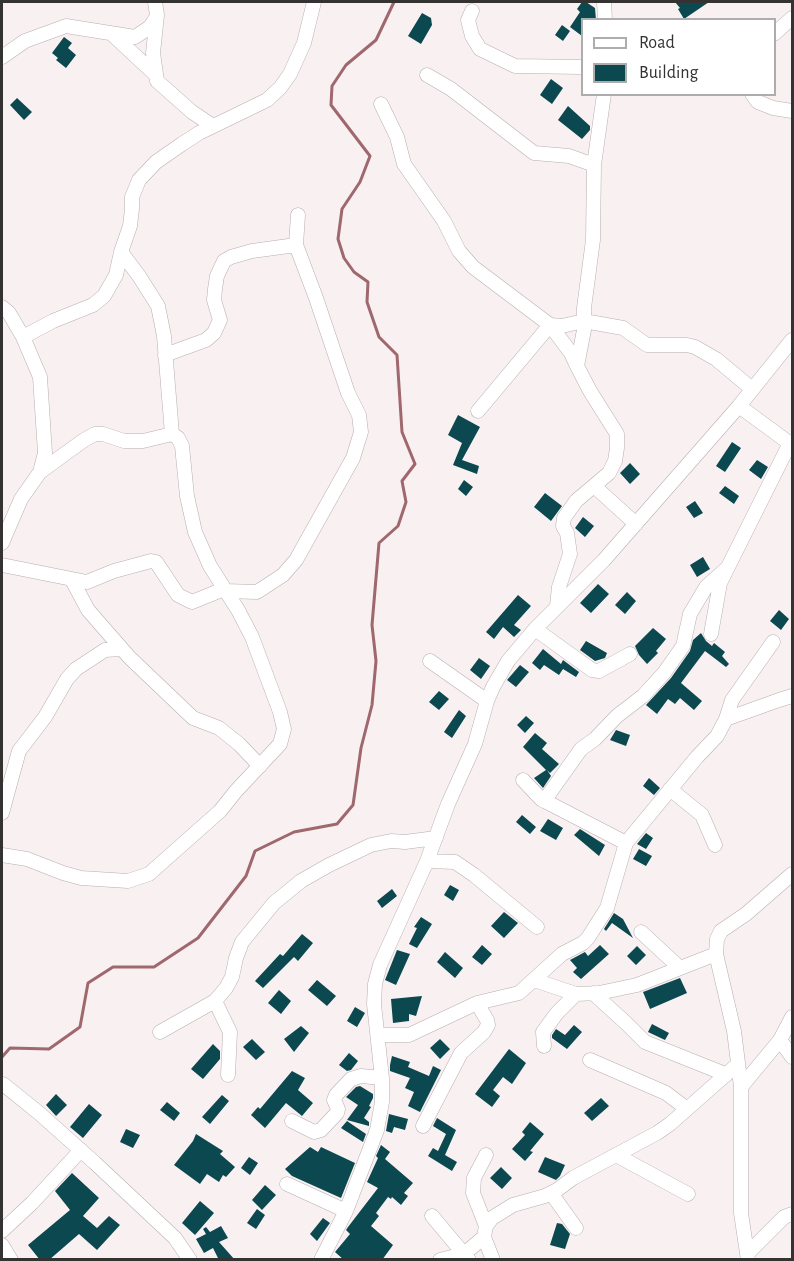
<!DOCTYPE html>
<html>
<head>
<meta charset="utf-8">
<style>
	body { margin:0 }
	#map { position:relative; width:794px; height:1261px; overflow:hidden; background:#f9f0f1; font-family:"Alegreya Sans",sans-serif }
	canvas { display:block }
	.frame { position:absolute; inset:0; border:3px solid #353232; pointer-events:none }
	.legend { position:absolute; left:581px; top:18px; width:195px; height:78px; box-sizing:border-box; background:#fff; border:2px solid #aeadad; margin:0; padding:8px 10px; list-style:none; font-size:18px; color:#353232 }
	.legend li { display:flex; align-items:center; gap:12px; height:30px }
	.legend b { width:30px; border:2px solid #aeadad }
</style>
</head>
<body>
<div id="map">
<canvas width="794" height="1261"></canvas>
<div class="frame"></div>
<ul class="legend">
<li><b style="height:8px;background:#fff"></b>Road</li>
<li><b style="height:16px;background:#0b484f"></b>Building</li>
</ul>
</div>
<script>
const ctx = document.querySelector('canvas').getContext('2d');
ctx.lineJoin = 'round';
const shape = rows => new Path2D(rows.map(r => 'M' + r).join(''));
function trace(path, color, width, dash) { ctx.strokeStyle = color; ctx.lineWidth = width; ctx.lineCap = dash ? 'butt' : 'round'; ctx.setLineDash(dash || []); ctx.stroke(path); }
function fill(path, color) { ctx.fillStyle = color; ctx.fill(path, 'evenodd'); }
const stream = shape([
	[2,1057,10,1048,49,1049,80,1027,88,983,113,967,154,967,198,938,246,876,255,851,294,832,337,824,353,805,361,748,372,705,376,661,372,625,379,543,398,526,406,502,402,481,415,464,402,432,397,355,379,337,367,302,368,282,354,272,344,258,338,239,342,209,360,182,370,156,331,105,332,86,346,65,376,40,394,2]
]);
const building = shape([
	[582,2,586,2,595,8,596,20,582,20,582,36,570,27,580,12,577,9],
	[675,2,709,2,684,19,678,9,680,8],
	[422,13,431,18,432,25,421,44,408,36],
	[562,25,570,31,563,41,555,35],
	[64,37,72,43,68,48,76,55,66,68,56,60,58,58,52,53],
	[551,79,563,88,552,104,540,95],
	[17,98,32,112,24,120,10,105],
	[568,106,590,126,590,130,582,139,558,120],
	[458,415,480,427,462,460,479,466,477,474,453,465,462,443,448,435],
	[732,442,741,448,725,472,716,466],
	[757,460,768,467,761,479,749,470],
	[630,463,640,474,630,484,620,473],
	[464,480,473,487,466,496,458,489],
	[725,486,739,496,734,504,719,493],
	[545,493,562,506,551,521,534,507],
	[695,501,703,513,694,518,686,507],
	[583,517,594,526,585,537,575,528],
	[703,557,710,569,697,577,690,565],
	[598,584,609,594,591,613,580,603],
	[627,592,636,601,625,614,615,605],
	[518,595,531,606,514,625,521,630,514,637,503,627,494,639,486,632],
	[779,610,789,619,781,630,770,621],
	[653,628,666,639,656,651,658,653,647,664,639,655,635,646],
	[701,633,706,641,712,646,714,643,725,652,722,656,729,664,726,667,705,651,681,683,702,701,694,710,680,698,675,704,668,699,657,714,646,705,671,678,690,651,693,640],
	[586,641,607,653,605,658,595,661,580,650],
	[543,649,561,664,563,660,579,672,576,677,563,669,559,675,544,665,540,670,532,663],
	[479,658,490,666,481,679,470,670],
	[520,665,529,672,516,687,507,680],
	[439,691,449,699,439,710,429,702],
	[459,710,466,716,452,738,444,732],
	[526,716,534,723,525,733,517,725],
	[616,730,630,735,626,746,610,740],
	[535,733,547,743,542,749,559,764,550,773,547,770,551,776,543,788,534,778,546,770,523,747],
	[649,778,660,788,654,795,643,786],
	[522,815,536,827,530,834,516,822],
	[548,819,563,828,556,840,540,831],
	[580,829,605,845,599,856,574,835],
	[646,833,653,838,646,849,637,844],
	[639,849,652,856,646,866,633,859],
	[450,885,459,890,453,901,444,895],
	[392,889,397,896,382,908,377,901],
	[504,912,518,923,504,938,491,926],
	[614,913,623,919,633,938,612,923,606,931,604,929],
	[421,917,432,924,417,948,409,944,417,928,414,927],
	[302,934,313,943,298,961,294,957,263,988,255,981,280,954,283,956],
	[482,945,492,954,482,965,472,957],
	[600,945,609,954,581,979,573,972,577,968,570,960,585,952,588,956],
	[637,946,646,955,636,965,627,956],
	[397,950,410,954,396,985,385,980],
	[445,952,463,968,455,978,437,962],
	[680,978,687,993,650,1009,643,992],
	[317,980,336,996,327,1006,308,990],
	[279,990,291,1001,281,1014,268,1003],
	[422,996,416,1016,409,1014,409,1021,393,1023,391,999],
	[355,1007,365,1013,357,1027,347,1021],
	[652,1024,669,1033,665,1040,648,1032],
	[574,1025,582,1032,567,1049,552,1038,552,1035,556,1029,565,1035],
	[301,1026,309,1033,294,1052,284,1039],
	[252,1039,265,1052,256,1060,243,1047],
	[440,1039,450,1049,440,1059,430,1048],
	[213,1044,220,1051,220,1059,203,1079,191,1069],
	[509,1049,526,1063,512,1084,503,1077,493,1090,500,1096,492,1107,475,1094],
	[349,1053,358,1061,351,1070,347,1071,339,1065],
	[392,1056,410,1062,408,1067,429,1076,433,1066,441,1070,420,1112,408,1106,414,1092,405,1088,410,1078,390,1071,390,1065],
	[292,1071,305,1078,298,1090,313,1103,302,1116,286,1103,265,1128,251,1115,258,1107,260,1109],
	[360,1086,373,1094,373,1098,369,1106,371,1107,364,1118,369,1122,369,1126,347,1120,358,1105,346,1097,356,1087],
	[56,1094,67,1105,56,1116,46,1105],
	[222,1095,229,1101,210,1124,202,1117],
	[601,1098,609,1106,592,1121,584,1113],
	[167,1102,180,1113,174,1121,160,1110],
	[89,1104,102,1115,83,1138,70,1127],
	[389,1114,408,1119,405,1130,394,1127,392,1133,386,1131],
	[437,1118,456,1130,445,1155,457,1162,452,1171,428,1156,433,1148,438,1151,446,1134,433,1126],
	[347,1121,366,1134,363,1142,341,1128],
	[530,1122,544,1134,530,1151,533,1152,525,1161,512,1149,525,1135,522,1132],
	[126,1129,140,1135,133,1148,120,1142],
	[196,1134,223,1151,220,1154,235,1167,226,1177,223,1175,219,1182,207,1174,200,1184,174,1165,193,1141],
	[381,1145,390,1152,385,1159,413,1183,404,1193,408,1196,401,1205,392,1197,391,1199,388,1197,376,1213,379,1216,371,1226,393,1245,382,1260,344,1260,335,1252,350,1234,346,1230,348,1227,378,1188,367,1182,378,1158,376,1156],
	[310,1147,318,1152,321,1147,355,1163,341,1198,292,1176,285,1169],
	[249,1157,258,1163,250,1175,241,1168],
	[545,1157,565,1165,560,1176,556,1180,538,1172],
	[501,1167,512,1178,502,1189,490,1178],
	[72,1173,99,1198,83,1216,97,1228,109,1216,120,1225,97,1250,79,1234,49,1260,40,1260,28,1245,70,1210,55,1191],
	[265,1185,276,1195,262,1210,252,1200],
	[200,1201,214,1213,195,1235,182,1223],
	[257,1209,265,1215,256,1229,247,1223],
	[323,1218,330,1223,317,1241,310,1234],
	[557,1223,562,1224,570,1234,565,1249,550,1245],
	[221,1226,228,1238,219,1242,235,1260,219,1260,213,1248,204,1253,196,1239,206,1234,203,1229,206,1227,210,1232]
]);
const street = shape([
	[155,2,157,15,153,53,157,81,192,112,213,126],
	[604,2,605,20],
	[472,11,468,20,472,36,480,49,515,66,582,67],
	[774,34,792,18],
	[113,35,156,75],
	[2,57,25,41,66,26,135,37,150,27,156,18],
	[427,75,451,89,534,153,569,156,594,165],
	[752,94,758,102,773,108,792,111],
	[381,104,397,137,404,164,444,221,459,251,473,267,550,325,571,353,577,366],
	[2,307,9,313,23,337,53,321,93,305,104,296,116,275,121,252,130,226,132,209,132,197,139,180,156,162,182,144,199,133,267,100,280,88,290,74,304,43,314,2],
	[165,355,206,340,214,333,220,320,214,300,215,289,217,276,224,261,231,257,252,251,296,245],
	[739,406,792,445],
	[478,411,550,325,562,326,584,321,623,328,647,345,687,345,695,347,716,359,752,389],
	[40,472,84,440,95,434,103,434,124,441,143,441,172,434],
	[594,486,636,524],
	[2,543,21,499,40,472,45,453,40,377,23,337],
	[2,565,87,582,114,571,151,561,156,562,178,595,192,602,224,589],
	[72,580,88,610,129,657,193,718,219,728,239,744,260,766],
	[225,591,257,592,283,575,296,560,353,458,361,432,359,415,348,393,316,298,296,245,298,215],
	[557,606,559,587,570,554,567,533,563,526,564,518,576,501,609,473,615,461,617,448,617,434,590,391,577,366,584,330,584,308,593,240,594,165,604,94],
	[535,629,592,670,599,671,630,654],
	[711,634,720,583,790,443],
	[430,661,487,701],
	[726,719,779,700,792,696],
	[523,780,541,799,626,843],
	[670,789,702,815,715,845],
	[544,801,581,749,595,739,617,716,643,696,664,673,683,646,690,614,706,587,726,569],
	[2,813,19,751,45,717,67,679,76,669,105,650,122,649],
	[2,855,27,859,63,873,81,878,128,881,149,874,220,811,236,791,280,744,284,729,280,712,252,637,238,610,210,566,195,532,187,496,182,446,178,438,172,434,164,336,158,306,139,276,121,252],
	[427,861,455,862,474,875,537,927],
	[641,932,680,968],
	[534,980,576,994,599,993,637,985,716,954],
	[593,993,626,1023,645,1042,725,1074],
	[215,1001,230,1032,228,1075],
	[160,1032,215,1001,226,988,232,977,236,958,242,942,274,903,301,881,329,865,371,845,391,841,405,842,436,838],
	[379,1035,409,1035,477,1003,519,993,562,954,583,943,588,938,607,908,626,843,697,757,717,736,726,719,732,700,773,642],
	[780,1040,792,1057],
	[544,1046,543,1032,557,1013,576,994],
	[590,1060,666,1093,687,1109],
	[3,1084,39,1113,95,1163,175,1238,190,1260],
	[741,1087,780,1040,792,1017],
	[292,1121,314,1132,321,1130,337,1113,338,1109,334,1100,336,1095,351,1079,361,1076,382,1078],
	[423,1126,461,1053,484,1032,488,1025,487,1020,477,1003],
	[486,1155,474,1178,473,1193,486,1226],
	[616,1155,688,1194],
	[287,1184,346,1211],
	[551,1193,576,1228],
	[432,1216,469,1260],
	[2,1231,32,1203,81,1150],
	[2,1245,11,1260],
	[747,1254,784,1217,792,1214],
	[321,1260,346,1211,377,1130,382,1102,382,1078,374,1004,375,984,380,965,427,861,448,804,475,744,487,701,493,687,508,661,535,629,604,560,739,406,792,340],
	[440,1260,464,1254,484,1237],
	[493,1260,484,1237,486,1226,492,1218,513,1205,545,1196,557,1190,573,1178,657,1133,670,1124,738,1064],
	[748,1260,741,1213,741,1087,734,1031,716,954,717,939,721,931,746,914,792,874]
]);
trace(stream, '#9f676e', 3);
fill(building, '#0b484f');
trace(street, '#b7aeaf', 15);
trace(street, '#fff', 14);
</script>
</body>
</html>
